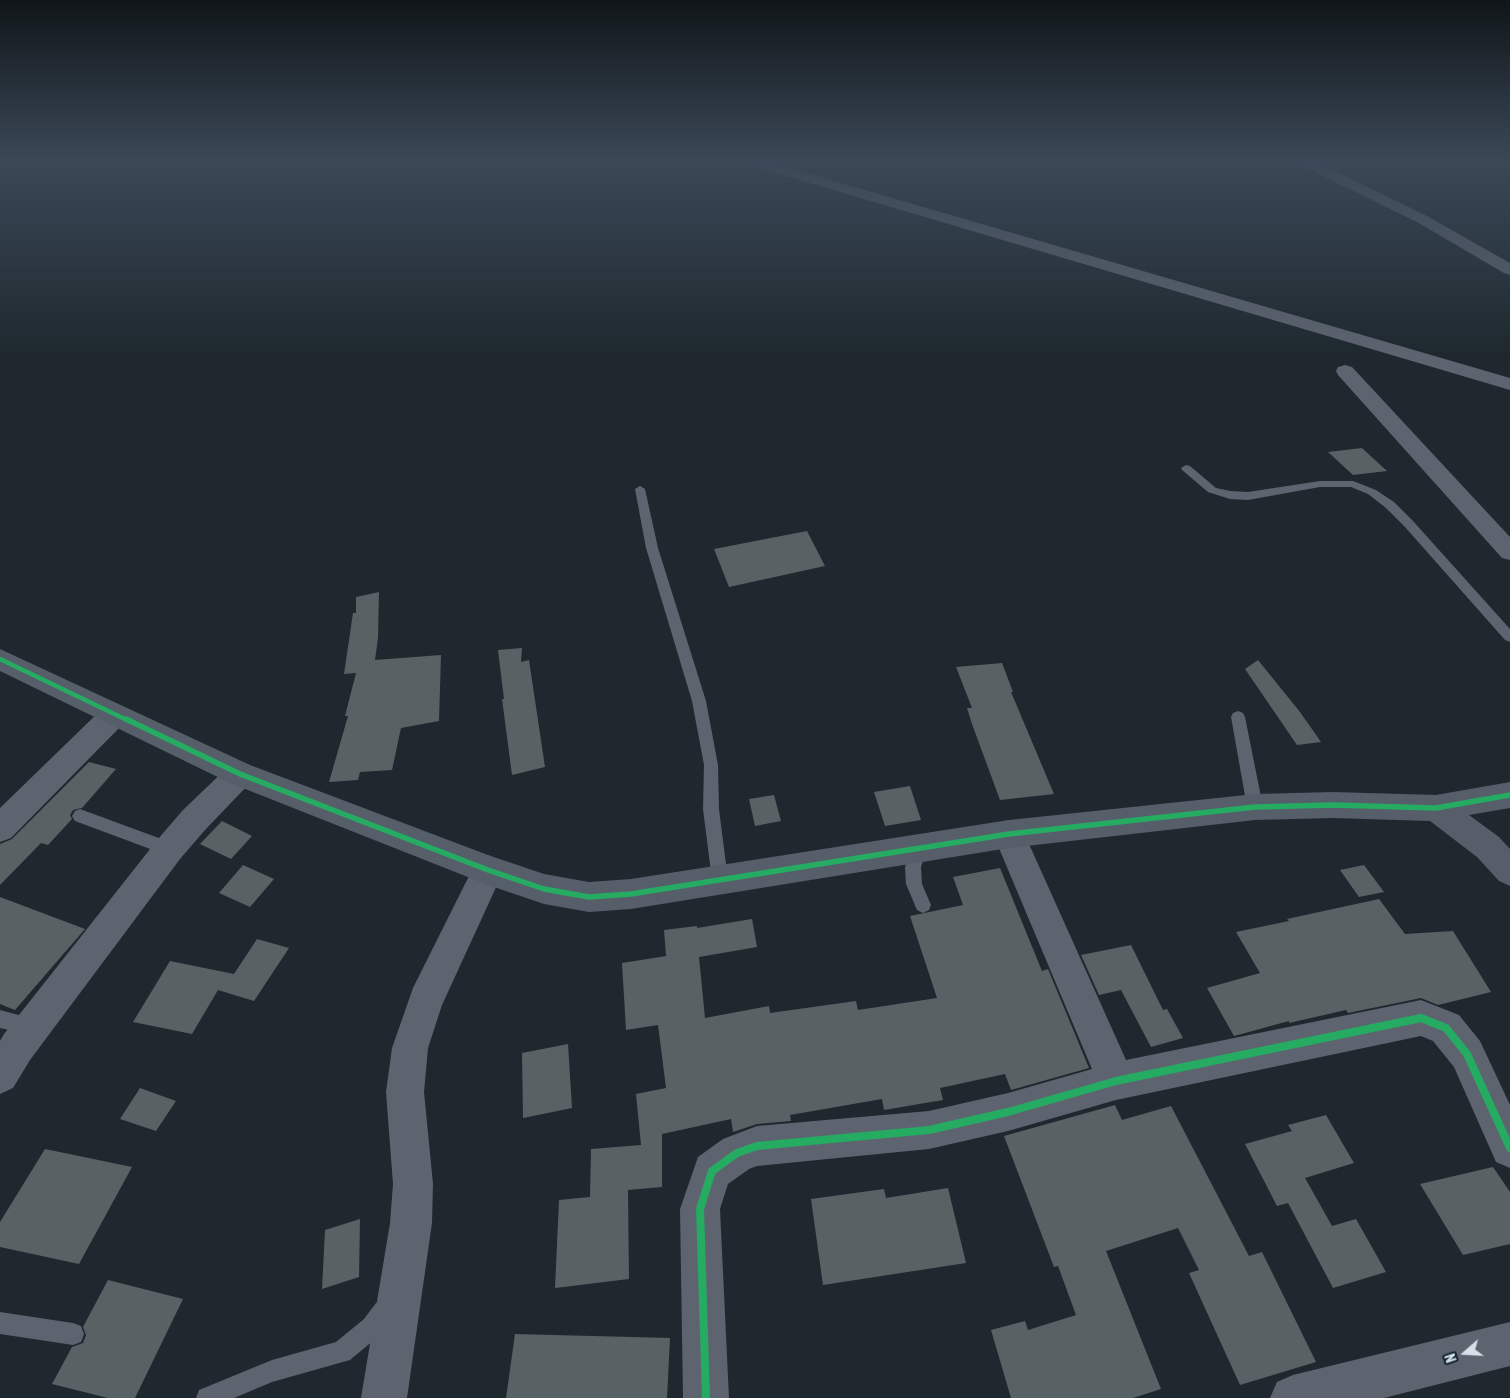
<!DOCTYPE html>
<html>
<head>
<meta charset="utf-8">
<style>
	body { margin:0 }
	#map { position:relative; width:1510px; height:1398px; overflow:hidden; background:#1e282e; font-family:"Asap Condensed",sans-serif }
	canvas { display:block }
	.north { position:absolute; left:1440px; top:1328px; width:50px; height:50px; -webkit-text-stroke:4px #0e202a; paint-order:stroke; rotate:251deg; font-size:14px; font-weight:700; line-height:20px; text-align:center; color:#d6e1e9 }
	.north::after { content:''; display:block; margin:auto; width:18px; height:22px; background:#d6e1e9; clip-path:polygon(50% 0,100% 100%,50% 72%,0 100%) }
</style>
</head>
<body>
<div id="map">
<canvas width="1510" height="1398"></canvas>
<div class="north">N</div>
</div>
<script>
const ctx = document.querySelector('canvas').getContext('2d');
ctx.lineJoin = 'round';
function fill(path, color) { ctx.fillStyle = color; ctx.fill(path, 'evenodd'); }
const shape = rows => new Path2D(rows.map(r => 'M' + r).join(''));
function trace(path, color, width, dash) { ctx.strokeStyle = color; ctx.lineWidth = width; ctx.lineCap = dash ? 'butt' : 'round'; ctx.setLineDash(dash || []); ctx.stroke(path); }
const building = shape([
	[1362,448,1387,471,1353,475,1328,452],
	[807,531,825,566,729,587,714,549],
	[379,592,378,638,375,660,441,655,439,721,401,728,392,770,360,772,358,780,329,782,348,716,345,716,356,673,344,674,353,613,356,613,356,597],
	[522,648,521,662,529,660,545,767,512,775,502,699,504,699,498,650],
	[1258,660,1300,712,1321,742,1297,745,1245,669],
	[1002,663,1013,692,1011,692,1054,794,1000,800,972,724,967,708,972,708,956,667],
	[89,762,116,769,82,808,73,810,70,815,72,819,48,845,41,843,0,885,0,844,12,839],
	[910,786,921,820,885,826,874,792],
	[774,795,781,821,755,826,749,799],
	[222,821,252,836,231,859,200,844],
	[243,865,274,879,250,907,219,893],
	[1364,865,1384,892,1359,897,1340,870],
	[1000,868,1042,971,1048,969,1089,1068,1011,1090,1005,1074,940,1088,943,1100,884,1110,882,1099,790,1115,791,1121,757,1124,733,1132,731,1119,662,1134,662,1187,628,1190,629,1279,555,1288,559,1200,590,1197,591,1149,641,1145,636,1094,666,1088,658,1025,626,1030,622,963,666,956,664,930,697,926,697,928,752,919,757,947,699,957,705,1018,769,1006,770,1013,856,1001,858,1010,937,998,910,916,963,905,953,877],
	[0,897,85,929,15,1010,0,1004],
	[1379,899,1405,934,1453,931,1491,992,1438,1005,1421,998,1348,1013,1346,1010,1289,1023,1289,1021,1234,1036,1207,988,1260,973,1236,932,1289,921,1287,919],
	[257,939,289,948,254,1001,218,990,192,1034,133,1022,170,961,234,974],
	[1131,945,1163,1010,1167,1009,1183,1038,1151,1047,1121,990,1099,995,1081,955],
	[568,1044,572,1108,523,1118,522,1053],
	[140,1088,176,1101,156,1131,120,1119],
	[1115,1105,1122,1120,1171,1106,1249,1256,1262,1252,1316,1362,1240,1385,1189,1273,1199,1270,1178,1228,1106,1251,1161,1389,1133,1398,1011,1398,991,1330,1025,1321,1028,1330,1076,1315,1058,1266,1054,1267,1004,1136],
	[1326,1115,1354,1163,1305,1178,1332,1226,1356,1219,1386,1272,1333,1288,1288,1203,1277,1206,1245,1144,1292,1131,1288,1125],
	[45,1149,132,1167,79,1264,0,1247,0,1222],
	[1493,1167,1510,1192,1510,1244,1463,1255,1420,1184],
	[948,1188,966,1263,823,1285,811,1199,884,1189,886,1198],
	[360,1219,359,1277,322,1289,325,1230],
	[108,1280,183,1299,135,1398,108,1398,52,1384,72,1347,83,1343,86,1335,83,1327],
	[515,1334,670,1338,667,1398,506,1398]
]);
const lane = shape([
	[1186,465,1190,466,1216,488,1230,491,1248,492,1320,481,1353,481,1376,490,1394,502,1413,521,1510,629,1510,642,1505,640,1405,527,1386,508,1368,494,1351,487,1320,487,1248,500,1230,499,1208,492,1182,470,1181,468,1186,465],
	[640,486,645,489,658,548,706,701,718,765,719,809,728,880,726,885,720,887,714,885,712,880,703,809,704,765,692,701,646,548,635,489,640,486],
	[1238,711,1243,713,1245,717,1263,807,1260,812,1255,814,1250,812,1247,807,1231,717,1233,713,1238,711],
	[80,809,175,844,177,849,175,854,169,856,75,821,72,816,75,811,80,809],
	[919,842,925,844,927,849,921,867,922,884,931,905,929,910,923,913,917,910,906,884,905,867,913,844,919,842],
	[0,1010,37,1020,40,1026,37,1032,31,1035,0,1028,0,1010],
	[384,1300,392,1303,395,1311,392,1319,380,1335,350,1360,272,1382,234,1398,196,1398,199,1390,272,1360,336,1342,364,1319,376,1303,384,1300],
	[0,1312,73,1323,81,1326,84,1334,81,1342,73,1345,0,1334,0,1312]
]);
const street = shape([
	[747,162,769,162,1510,378,1510,390,749,165,747,162],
	[994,162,1009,162,1000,167,995,166,994,162],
	[1299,162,1317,162,1427,216,1510,263,1510,275,1504,273,1417,222,1301,165,1299,162],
	[1345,365,1352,367,1510,537,1510,560,1502,558,1338,375,1336,371,1338,367,1345,365],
	[114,704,124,707,128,715,124,723,11,838,0,842,0,808,104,707,114,704],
	[240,762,250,765,255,774,250,783,205,830,180,859,30,1060,13,1088,0,1094,0,1041,4,1034,158,839,183,810,230,765,240,762],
	[1009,820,1020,824,1126,1060,1421,1000,1459,1015,1480,1041,1510,1105,1510,1168,1496,1162,1454,1067,1433,1041,1421,1036,1116,1100,1008,1131,929,1149,757,1166,749,1169,728,1184,720,1209,729,1398,683,1398,680,1209,698,1157,723,1139,757,1126,929,1111,1008,1093,1092,1069,993,834,998,824,1009,820],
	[488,855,499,860,504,870,442,1005,428,1048,424,1092,433,1184,432,1223,407,1398,361,1398,390,1223,393,1184,386,1092,392,1048,413,988,477,860,488,855],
	[1510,1322,1510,1366,1384,1398,1270,1398,1277,1382,1293,1375,1510,1322]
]);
const secondary = shape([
	[0,649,250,765,488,855,544,874,589,882,631,879,1009,820,1255,794,1333,792,1436,795,1510,782,1510,808,1469,815,1499,837,1510,849,1510,886,1499,881,1477,857,1430,821,1333,818,1255,820,1009,848,631,909,589,912,544,904,488,885,230,783,0,671,0,649]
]);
const cyclewayFar2 = shape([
	[0,659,129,721]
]);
const cyclewayFar1 = shape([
	[126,719,240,774,488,870,544,889,589,897,631,894,1009,834,1255,807,1333,805,1436,808,1510,795]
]);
const cycleway = shape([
	[706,1398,700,1209,712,1171,737,1153,757,1146,929,1130,1008,1112,1116,1081,1421,1018,1446,1028,1467,1054,1510,1148]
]);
fill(building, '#586265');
fill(lane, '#5d646f');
fill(street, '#5d646f');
fill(secondary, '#555e69');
trace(cyclewayFar2, '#26ab63', 4.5);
trace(cyclewayFar1, '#26ab63', 5.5);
trace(cycleway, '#26ab63', 8);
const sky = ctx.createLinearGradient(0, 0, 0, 358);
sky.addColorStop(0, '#101619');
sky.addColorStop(0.45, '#3b4857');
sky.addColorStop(1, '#3b485700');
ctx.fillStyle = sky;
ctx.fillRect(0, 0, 1510, 358);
</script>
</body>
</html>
